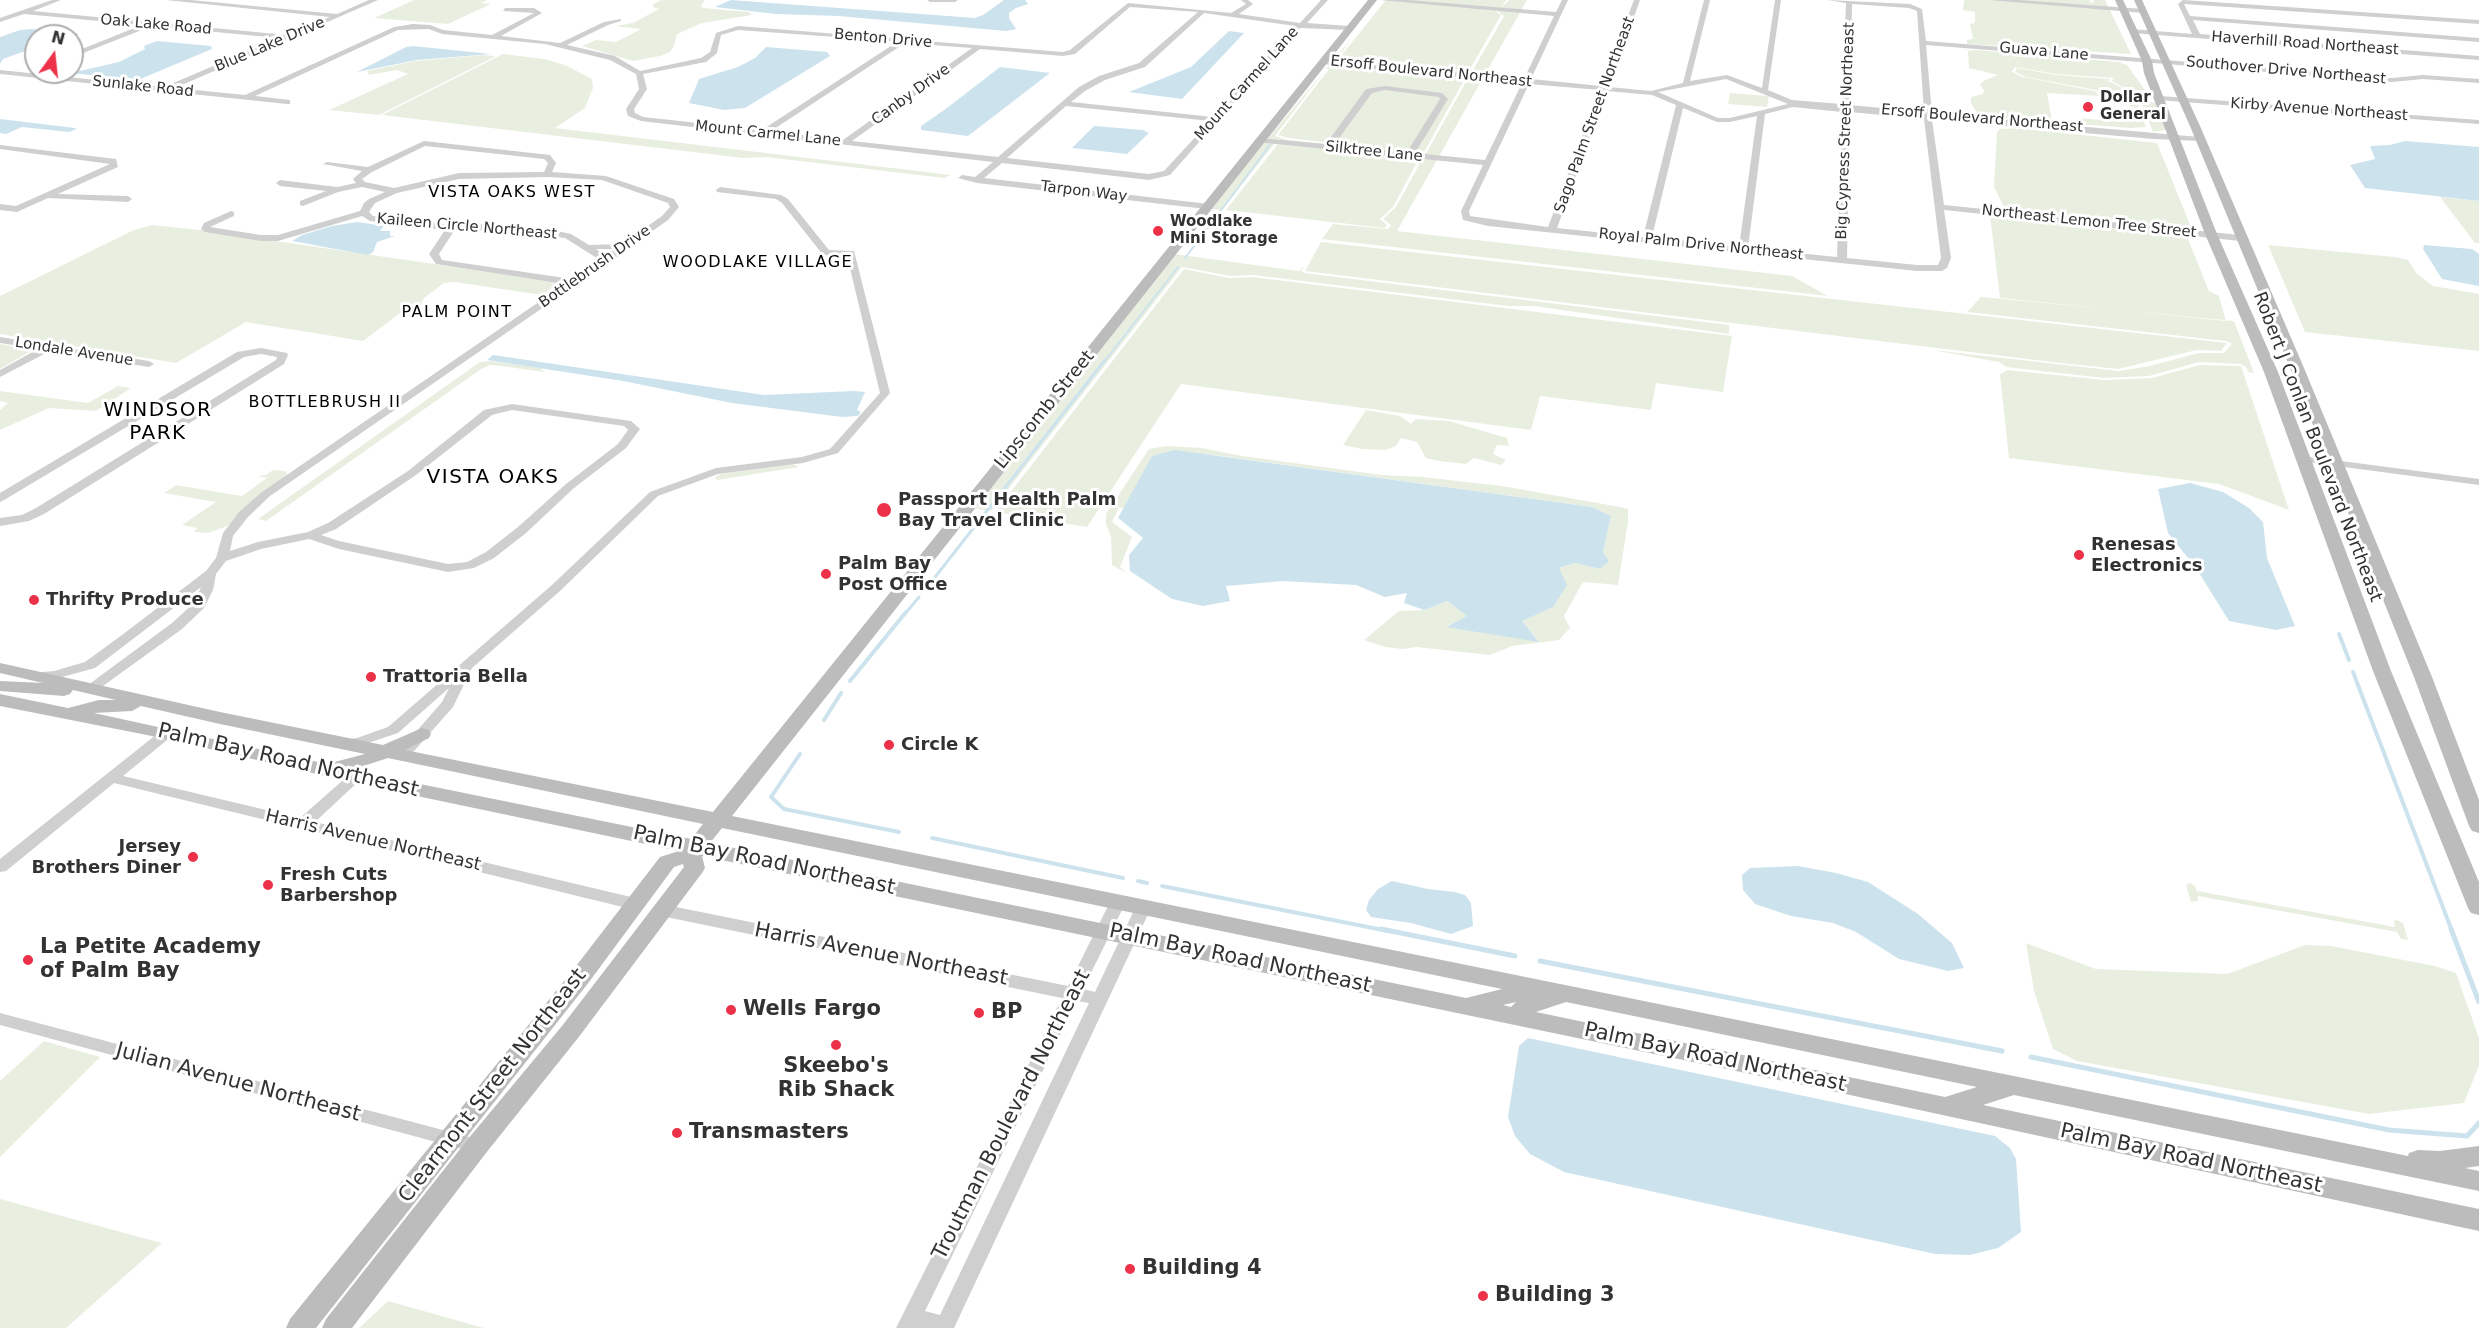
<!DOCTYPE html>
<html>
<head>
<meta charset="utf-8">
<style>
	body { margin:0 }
	#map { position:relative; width:2479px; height:1328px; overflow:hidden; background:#fff; font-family:"DejaVu Sans",sans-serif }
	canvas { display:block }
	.north { position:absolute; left:24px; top:24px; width:60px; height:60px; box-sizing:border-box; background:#fff; border:2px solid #adadad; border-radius:50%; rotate:15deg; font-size:16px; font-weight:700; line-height:24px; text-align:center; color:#323232 }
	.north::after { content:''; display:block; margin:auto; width:21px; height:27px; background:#ec3148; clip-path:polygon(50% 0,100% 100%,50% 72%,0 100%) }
</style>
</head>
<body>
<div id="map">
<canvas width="2479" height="1328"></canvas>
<div class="north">N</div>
</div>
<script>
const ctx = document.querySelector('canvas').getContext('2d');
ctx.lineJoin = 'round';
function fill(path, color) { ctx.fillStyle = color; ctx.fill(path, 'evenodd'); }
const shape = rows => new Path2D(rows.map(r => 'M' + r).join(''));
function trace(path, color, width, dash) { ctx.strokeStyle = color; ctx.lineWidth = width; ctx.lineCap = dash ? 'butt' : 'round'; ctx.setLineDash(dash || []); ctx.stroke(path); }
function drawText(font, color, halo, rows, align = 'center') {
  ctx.font = font + ' "DejaVu Sans",sans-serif'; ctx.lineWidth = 6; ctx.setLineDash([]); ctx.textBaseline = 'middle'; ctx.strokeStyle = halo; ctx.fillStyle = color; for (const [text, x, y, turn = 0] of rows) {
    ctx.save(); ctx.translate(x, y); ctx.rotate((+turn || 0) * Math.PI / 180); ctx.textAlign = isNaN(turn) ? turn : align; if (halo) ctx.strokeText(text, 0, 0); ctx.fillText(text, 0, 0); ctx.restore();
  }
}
const green = shape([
	[414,0,487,0,481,3,491,4,448,24,374,18],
	[661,0,705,0,701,6,703,8,749,12,752,15,702,23,677,34,674,46,670,52,660,56,633,61,582,46,596,40,616,42,641,29,615,26,633,23,659,9,653,7,654,4],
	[1386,0,1506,0,1501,8,1509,0,1527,0,1397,231,1792,276,1828,296,1322,239,1333,224,1388,229,1391,225,1383,219,1396,207,1419,165,1410,157,1274,144,1222,210,1209,209,1351,39,1338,58,1354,63,1466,72,1473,70,1504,16,1497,11,1479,9,1495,11,1501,15,1470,69,1465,71,1355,62,1340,57],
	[1353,67,1457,77,1466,82,1425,155,1287,140,1275,136,1326,69],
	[1964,0,2090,0,2091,3,2094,2,2093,0,2105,0,2131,54,1967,44,1967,40,1973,39,1970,24,1975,23,1975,12,1963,10],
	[1976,50,2119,62,2127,65,2148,94,2131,91,2111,81,2114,78,2056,74,2015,67,2012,72,2023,77,2095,91,2100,96,2047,93,2052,121,1982,116,1977,113,1971,103,1971,97,1983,94,1984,90,1980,85,1983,81,1998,75,1969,68,1968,51],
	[503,54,544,59,565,65,592,79,593,88,585,108,555,128,951,175,944,178,766,157,743,158,382,115],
	[483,55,496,56,379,115,329,110,408,74,397,70,369,75,367,71,415,61],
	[1352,68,1455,78,1463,82,1423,154,1289,138,1278,135,1329,69],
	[2017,68,2057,75,2110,79,2108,81,2135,94,2136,97,2129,100,2113,99,2096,90,2026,77,2015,72],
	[1730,93,1769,96,1767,107,1728,104],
	[2134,99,2136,99,2146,127,2131,128,2079,124,2078,118,2123,122,2132,119,2130,117,2137,117,2134,107,2129,106,2135,102],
	[2140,99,2155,103,2166,130,2153,132],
	[2018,128,2157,143,2191,227,2006,211,1994,187,1997,132,2000,129],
	[1278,144,1407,157,1416,164,1393,207,1380,219,1387,225,1384,228,1226,210],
	[2440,197,2479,201,2479,243,2475,243],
	[1990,215,2182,234,2188,239,2209,291,2219,296,2226,321,2000,298],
	[153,225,200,230,565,283,551,295,542,295,455,282,444,283,424,298,420,306,407,308,363,341,246,322,176,363,0,334,0,296,134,230],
	[1321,242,2227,343,2221,351,2197,350,2118,369,2060,363,1305,271],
	[2268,245,2395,257,2408,260,2417,274,2433,286,2479,294,2479,351,2305,332],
	[1174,254,1299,271,1305,265,1301,271,1304,273,1729,325,1729,334,1534,306,1508,306,1253,275,1231,276,1182,267,991,511,972,508],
	[1184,269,1229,278,1252,277,1732,336,1723,392,1656,383,1651,410,1540,396,1531,430,1181,384,1087,527,995,512],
	[1981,297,2234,321,2254,373,2248,372,2246,367,2241,364,2199,362,2149,376,2104,378,2006,367,1999,362,1932,350,2119,371,2149,366,2199,353,2224,353,2232,344,2226,341,1967,312],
	[0,344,27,349,31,351,0,369],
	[491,361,541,368,544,372,501,366,490,365,481,369,266,521,258,519,480,362],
	[2200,365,2241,366,2289,510,2219,484,2009,458,2000,374,2007,370,2105,380,2152,378],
	[118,386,131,388,96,411,49,408,0,430,0,410,8,403,0,401,0,391,88,403],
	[1366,410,1400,416,1411,424,1416,419,1449,421,1507,438,1509,446,1497,445,1493,454,1506,460,1501,465,1474,458,1466,464,1439,461,1426,458,1417,442,1401,438,1396,446,1386,450,1362,449,1343,445],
	[1167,446,1202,448,1242,456,1382,475,1423,477,1502,486,1620,507,1628,509,1628,522,1618,585,1583,582,1564,616,1570,628,1559,640,1512,646,1490,655,1416,647,1403,649,1385,647,1364,640,1399,611,1424,610,1446,601,1468,616,1447,626,1539,641,1521,621,1559,568,1575,563,1600,569,1609,561,1603,552,1611,516,1592,507,1206,454,1143,517,1119,507,1112,522,1132,537,1120,567,1128,574,1112,565,1111,537,1106,524,1106,514,1149,449],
	[792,464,799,467,717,480,715,477,721,474],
	[273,470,285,471,289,476,230,525,208,533,194,532,197,528,182,525,216,502,164,493,176,485,242,496,267,478,257,476,266,475],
	[2190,883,2195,886,2197,891,2395,927,2394,921,2397,920,2403,923,2408,940,2401,939,2397,932,2198,896,2198,901,2191,902,2186,885],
	[2026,943,2096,969,2227,974,2305,945,2331,946,2435,966,2456,973,2479,1038,2479,1065,2464,1103,2369,1114,2077,1061,2053,1049,2034,991],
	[44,1041,100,1057,0,1157,0,1081],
	[0,1199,128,1234,162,1243,66,1328,0,1328],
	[388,1301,484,1328,359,1328]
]);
const water = shape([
	[731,0,975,18,983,15,1004,0,1025,0,1028,4,1016,8,1009,13,1009,18,1016,29,1006,31,839,16,776,14,715,7],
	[31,29,77,33,78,35,72,37,36,36,36,47,3,59,0,64,0,37,20,30],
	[1229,31,1244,33,1182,99,1129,92,1191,67],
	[157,41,211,46,212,49,138,80,71,73,119,62,145,49,144,46],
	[413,46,491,54,417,60,357,72,406,47],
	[766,47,827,52,830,56,745,108,724,110,689,103,699,79,738,67,755,58],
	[1000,67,1050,73,968,136,921,130,921,126,947,108],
	[0,119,75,128,77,129,69,132,22,127,6,134,0,133],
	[1094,126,1143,130,1149,133,1127,154,1072,148],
	[2405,141,2479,147,2479,201,2365,188,2350,165,2375,159,2370,146,2390,145],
	[357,222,384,226,380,231,390,231,390,236,395,236,377,242,373,252,368,255,292,241,302,235,332,226],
	[2424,245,2472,249,2479,254,2479,286,2442,279,2423,249],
	[493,355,764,395,854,391,865,392,857,410,861,412,858,416,842,417,732,403,623,381,487,360],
	[1175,450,1592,507,1611,516,1603,552,1609,561,1600,569,1575,563,1559,568,1567,585,1553,607,1522,621,1539,642,1446,627,1467,616,1447,601,1424,610,1404,603,1407,593,1385,597,1356,585,1283,581,1226,586,1230,601,1203,606,1172,599,1130,571,1129,555,1143,538,1118,518,1152,456],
	[2190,483,2223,492,2249,508,2263,522,2267,558,2295,626,2276,630,2229,621,2196,568,2168,533,2158,489],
	[1798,866,1836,873,1868,882,1918,914,1952,943,1964,968,1948,971,1899,959,1856,932,1833,923,1791,916,1755,904,1743,890,1742,875,1750,868],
	[1392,881,1428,889,1455,892,1465,895,1471,903,1473,926,1451,934,1411,923,1371,917,1366,910,1369,900,1378,889],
	[1528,1038,1995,1136,2010,1148,2016,1159,2021,1232,1998,1248,1970,1255,1935,1254,1564,1172,1530,1154,1515,1136,1508,1117,1519,1046]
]);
const streamFar3 = shape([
	[1207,229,1270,145],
	[1185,258,1201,237],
	[1104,362,1178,267]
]);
const streamFar2 = shape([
	[932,581,1105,360],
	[905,614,919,597]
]);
const streamFar1 = shape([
	[2339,634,2349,660],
	[2353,672,2452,931],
	[850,681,906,612],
	[824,720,841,693],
	[800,754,771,797,784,809,899,832],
	[932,838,1123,878],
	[1138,881,1147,883],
	[1162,886,1388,931]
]);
const stream = shape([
	[1381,929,1515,956],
	[2451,929,2479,1002],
	[1540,961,2002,1051],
	[2031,1057,2389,1130,2467,1136,2479,1123]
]);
const street = shape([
	[52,0,61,0,33,11,287,35,330,17,166,0,191,0,337,14,369,0,378,0,175,88,245,95,394,27,413,24,430,25,443,30,492,35,534,13,503,11,505,8,534,8,542,13,501,36,560,43,604,22,621,19,621,21,608,25,567,45,615,56,640,71,701,58,710,52,716,33,738,26,1063,52,1070,50,1128,3,1231,13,1246,4,1241,0,1248,0,1253,4,1239,14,1300,23,1321,0,1328,0,1307,23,1349,26,1352,28,1349,30,1300,28,1170,175,1149,180,1002,163,984,178,1209,204,1210,206,1206,209,977,183,958,178,962,175,975,177,993,162,641,121,628,116,626,109,639,89,636,74,610,60,545,44,442,34,429,29,398,30,255,96,290,100,290,104,287,104,0,74,0,70,164,87,279,38,152,26,73,57,72,53,142,25,24,14,0,22,0,18,52,0],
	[1130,7,1198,12,1139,63,1099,76,1079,87,998,157,852,141,980,49,1063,56,1075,54,1130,7],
	[1204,13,1295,26,1213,117,1071,102,1085,91,1105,80,1145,67,1204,13],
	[738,30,864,39,897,42,762,130,643,117,635,113,634,109,647,89,643,74,706,62,717,53,721,35,738,30],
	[905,43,972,48,843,140,771,131,905,43],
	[1066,106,1210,121,1164,171,1149,174,1007,158,1066,106],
	[927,0,958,0,955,2,930,2,927,0],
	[1380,0,1408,0,1556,12,1562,0,1568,0,1531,79,1601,86,1634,0,1640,0,1609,87,1651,91,1683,83,1704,0,1710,0,1690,81,1727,75,1762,88,1775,0,1781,0,1768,90,1792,100,1842,104,1846,3,1827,0,1910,4,1922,9,1926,41,2392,78,2423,75,2479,79,2479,83,2423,79,2392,82,1926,45,1932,113,2199,137,2203,139,2199,141,2154,139,1932,120,1944,205,2240,235,2245,238,2240,241,1944,210,1951,258,1947,268,1942,271,1917,271,1488,226,1463,220,1461,211,1483,165,1256,142,1255,140,1259,138,1326,144,1366,89,1385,86,1442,93,1448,99,1415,153,1485,160,1522,83,1322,64,1318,62,1322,60,1524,79,1554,16,1380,0],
	[1852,4,1909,8,1917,11,1924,112,1850,105,1852,4],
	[1726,79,1788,104,1730,118,1718,118,1658,92,1726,79],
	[1529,84,1600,90,1548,227,1470,216,1469,211,1529,84],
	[1385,90,1439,97,1440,99,1407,152,1334,145,1372,93,1385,90],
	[1607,91,1652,95,1676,105,1643,237,1557,228,1607,91],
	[1793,107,1842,112,1837,257,1748,248,1765,114,1793,107],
	[1683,108,1717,122,1730,122,1757,116,1739,247,1652,237,1683,108],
	[1850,112,1924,119,1941,258,1938,265,1917,265,1847,258,1850,112],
	[1989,0,2019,0,2143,9,2146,11,2143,13,1989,0],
	[2183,0,2479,20,2479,24,2184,4,2190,16,2479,38,2479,42,2193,20,2200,34,2479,56,2479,60,2132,33,2129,31,2132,29,2192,34,2178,4,2183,0],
	[2160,96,2479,120,2479,124,2157,100,2156,98,2160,96],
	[424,141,550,155,556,163,552,172,606,176,674,199,679,207,668,220,609,262,270,496,248,517,233,536,230,551,258,542,308,532,328,523,408,471,484,410,512,404,631,421,640,429,626,448,574,488,526,533,494,558,474,568,448,572,339,549,309,539,261,549,226,561,216,574,213,590,204,608,182,629,96,691,86,691,84,688,172,623,194,603,201,587,95,668,55,679,32,679,30,676,32,673,54,671,85,662,122,635,206,571,216,558,223,533,240,511,262,492,565,284,436,264,429,254,445,230,370,221,362,216,278,241,261,241,205,232,201,229,204,223,231,211,234,212,234,216,210,227,261,235,278,235,360,211,364,203,369,199,385,192,362,187,338,192,303,206,300,205,300,201,326,191,280,186,276,183,280,180,337,187,356,183,353,179,362,171,323,164,327,162,368,167,424,141],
	[425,146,544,159,548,163,544,172,459,173,394,188,365,182,362,179,372,172,425,146],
	[547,177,602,180,668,203,670,207,662,216,622,244,589,245,571,234,552,230,509,224,451,225,373,216,369,212,375,203,397,193,459,179,547,177],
	[509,230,565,238,600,260,572,279,442,260,439,254,454,231,509,230],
	[596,249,615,249,606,256,596,249],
	[512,410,624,426,628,430,618,444,566,484,518,527,486,552,467,562,448,564,339,541,321,535,336,529,416,475,492,415,512,410],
	[0,145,116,159,118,167,58,194,128,196,132,199,128,202,48,198,17,212,0,210,0,204,16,206,110,164,0,149,0,145],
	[720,187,781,195,788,199,829,250,854,251,890,393,838,453,803,463,718,474,658,496,560,591,472,668,453,707,407,759,397,759,395,756,442,702,449,688,398,733,359,746,340,746,338,743,340,740,357,738,388,727,552,585,650,492,716,468,802,457,830,449,880,393,847,256,823,255,782,203,776,199,717,192,716,190,720,187],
	[0,337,149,361,154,364,149,367,50,351,0,377,0,370,38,349,0,343,0,337],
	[261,348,287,353,288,355,284,364,44,514,29,521,0,526,0,518,22,515,36,508,276,360,277,357,261,354,244,357,4,500,0,502,0,493,237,352,261,348],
	[2303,456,2479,479,2479,485,2299,461,2299,457,2303,456],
	[167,729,174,733,172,736,123,776,300,818,350,774,355,772,360,774,362,777,360,780,315,822,635,898,641,900,643,904,641,908,635,910,114,783,6,871,0,872,0,859,162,730,167,729],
	[1118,896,1124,898,1126,902,1083,989,1095,992,1137,904,1149,904,1151,908,954,1328,896,1328,1062,998,661,916,655,914,653,910,655,906,661,904,1068,986,1112,898,1118,896],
	[1077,1001,1089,1003,940,1315,925,1311,1077,1001],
	[0,1013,477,1139,484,1141,486,1146,484,1151,477,1153,0,1025,0,1013]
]);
const secondary = shape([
	[1368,0,1377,0,732,816,2408,1156,2409,1153,2418,1150,2440,1151,2479,1146,2479,1166,2465,1168,2479,1171,2479,1191,2014,1095,1983,1105,2479,1209,2479,1231,1813,1087,702,856,705,868,702,873,578,1038,486,1153,352,1328,322,1328,326,1319,468,1139,562,1026,684,867,683,864,674,867,589,982,316,1328,286,1328,290,1319,573,970,660,857,679,851,355,783,167,739,0,706,0,694,68,708,99,700,116,700,73,690,70,694,64,696,0,691,0,681,43,683,0,673,0,663,220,712,383,745,422,728,429,730,431,734,429,738,405,750,713,812,1368,0],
	[141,706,220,724,365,754,327,764,94,713,132,711,141,706],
	[388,758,703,824,691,839,351,770,388,758],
	[722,828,1502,989,1466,998,710,843,722,828],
	[1516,1002,1511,1007,1503,1005,1512,1003,1516,1002],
	[1566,1002,1977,1087,1945,1097,1536,1012,1566,1002],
	[2115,0,2123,0,2152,61,2154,73,2217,234,2278,372,2391,671,2479,882,2479,915,2471,913,2468,908,2373,671,2264,372,2205,234,2144,73,2142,61,2115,0],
	[2134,0,2142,0,2200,126,2304,368,2432,677,2479,800,2479,833,2472,831,2469,826,2414,677,2290,368,2190,126,2134,0]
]);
const markers = [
	[2088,107,6,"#ec3148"],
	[1158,231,6,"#ec3148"],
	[884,510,8,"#ec3148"],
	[2079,555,6,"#ec3148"],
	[826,574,6,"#ec3148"],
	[34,600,6,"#ec3148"],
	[371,677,6,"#ec3148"],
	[889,745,6,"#ec3148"],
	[193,857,6,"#ec3148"],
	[268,885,6,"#ec3148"],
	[28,960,6,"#ec3148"],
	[731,1010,6,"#ec3148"],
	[979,1013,6,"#ec3148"],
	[836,1045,6,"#ec3148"],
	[677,1133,6,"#ec3148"],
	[1130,1269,6,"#ec3148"],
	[1483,1296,6,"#ec3148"]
];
const farStreetnames = [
	["Oak Lake Road",156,25,5],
	["Benton Drive",883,39,5],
	["Haverhill Road Northeast",2305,44,4],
	["Blue Lake Drive",270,45,-23],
	["Guava Lane",2044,52,5],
	["Southover Drive Northeast",2286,71,5],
	["Ersoff Boulevard Northeast",1431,72,6],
	["Mount Carmel Lane",1247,84,-48],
	["Sunlake Road",143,87,6],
	["Canby Drive",911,95,-36],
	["Kirby Avenue Northeast",2319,110,4],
	["Sago Palm Street Northeast",1595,115,-70],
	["Ersoff Boulevard Northeast",1982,119,5],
	["Big Cypress Street Northeast",1846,131,-88],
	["Mount Carmel Lane",768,134,6],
	["Silktree Lane",1374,152,6],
	["Tarpon Way",1084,192,7],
	["Northeast Lemon Tree Street",2089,222,6],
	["Kaileen Circle Northeast",467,227,5],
	["Royal Palm Drive Northeast",1701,245,6],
	["Bottlebrush Drive",595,267,-35],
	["Londale Avenue",74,352,9]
];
const farPoinames = [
	["Dollar",2100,98],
	["General",2100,115],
	["Woodlake",1170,222],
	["Mini Storage",1170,239]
];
const farNeighbourhoodnames = [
	["VISTA OAKS WEST",512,193],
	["WOODLAKE VILLAGE",758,263],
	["PALM POINT",457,313],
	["BOTTLEBRUSH II",325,403]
];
const streetNames = [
	["Lipscomb Street",1045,410,-51],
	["Robert J Conlan Boulevard Northeast",2317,447,69],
	["Harris Avenue Northeast",373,841,13]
];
const poiNames = [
	["Passport Health Palm",898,500],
	["Bay Travel Clinic",898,521],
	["Renesas",2091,545],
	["Electronics",2091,566],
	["Palm Bay",838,564],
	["Post Office",838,585],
	["Thrifty Produce",46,600],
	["Trattoria Bella",383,677],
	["Circle K",901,745],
	["Jersey",181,847,"right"],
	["Brothers Diner",181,868,"right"],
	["Fresh Cuts",280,875],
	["Barbershop",280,896]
];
const neighbourhoodNames = [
	["WINDSOR",158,411],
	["PARK",158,434],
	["VISTA OAKS",493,478]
];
const nearStreetnames = [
	["Palm Bay Road Northeast",288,761,13],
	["Palm Bay Road Northeast",764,861,12],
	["Harris Avenue Northeast",881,955,11],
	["Palm Bay Road Northeast",1240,959,12],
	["Palm Bay Road Northeast",1715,1058,12],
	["Julian Avenue Northeast",238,1083,15],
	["Clearmont Street Northeast",493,1086,-52],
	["Troutman Boulevard Northeast",1012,1115,-63],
	["Palm Bay Road Northeast",2191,1159,12]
];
const nearPoinames = [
	["La Petite Academy",40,948],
	["of Palm Bay",40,972],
	["Wells Fargo",743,1010],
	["BP",991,1013],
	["Skeebo's",836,1067,"center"],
	["Rib Shack",836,1091,"center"],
	["Transmasters",689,1133],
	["Building 4",1142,1269],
	["Building 3",1495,1296]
];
fill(green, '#e9efe0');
fill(water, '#cce3ee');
trace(streamFar3, '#cce3ee', 2);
trace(streamFar2, '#cce3ee', 3);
trace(streamFar1, '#cce3ee', 4);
trace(stream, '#cce3ee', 5);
fill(street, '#cfcfcf');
fill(secondary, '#bcbcbc');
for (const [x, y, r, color] of markers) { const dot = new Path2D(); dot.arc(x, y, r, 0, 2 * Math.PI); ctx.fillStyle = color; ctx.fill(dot); trace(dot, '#fff', 2); }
drawText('15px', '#323232', '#fff', farStreetnames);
drawText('bold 15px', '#323232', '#fff', farPoinames, 'left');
ctx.letterSpacing = '1.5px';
drawText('16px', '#000', '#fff', farNeighbourhoodnames);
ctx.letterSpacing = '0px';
drawText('18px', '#323232', '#fff', streetNames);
drawText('bold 18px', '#323232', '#fff', poiNames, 'left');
ctx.letterSpacing = '1.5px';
drawText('20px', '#000', '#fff', neighbourhoodNames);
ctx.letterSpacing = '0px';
drawText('21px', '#323232', '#fff', nearStreetnames);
drawText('bold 21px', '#323232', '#fff', nearPoinames, 'left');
</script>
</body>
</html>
